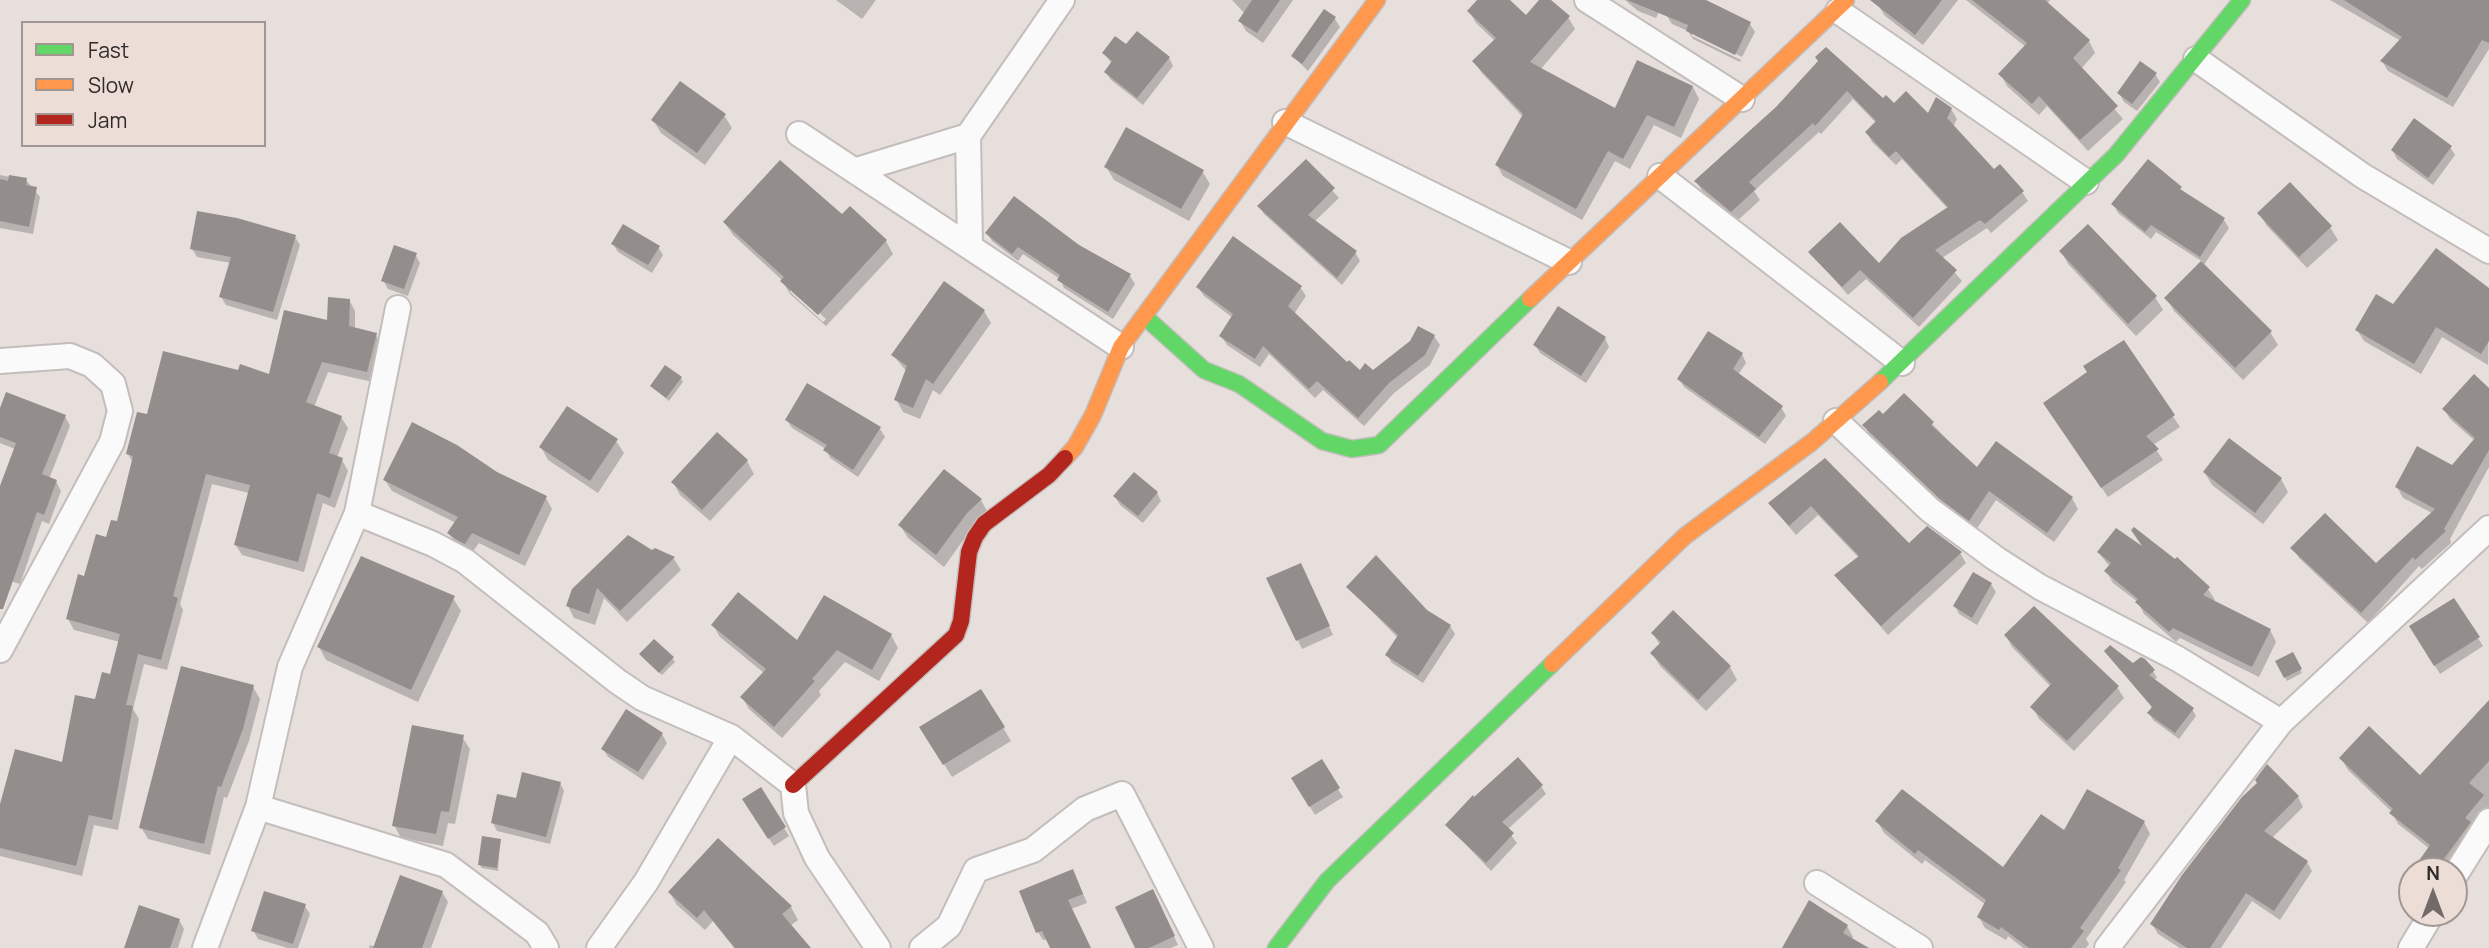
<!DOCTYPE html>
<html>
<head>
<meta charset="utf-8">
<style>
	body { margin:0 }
	#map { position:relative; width:2489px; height:948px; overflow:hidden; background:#e7dfdc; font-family:Manrope,sans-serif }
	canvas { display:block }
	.legend { position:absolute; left:21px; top:21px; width:245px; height:126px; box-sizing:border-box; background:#ecddd7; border:2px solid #a19691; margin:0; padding:9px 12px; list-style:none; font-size:21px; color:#312b29 }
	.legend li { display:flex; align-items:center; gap:14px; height:35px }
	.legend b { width:35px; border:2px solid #a19691 }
	.north { position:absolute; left:2398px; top:857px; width:70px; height:70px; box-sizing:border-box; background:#ecddd7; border:2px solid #a19691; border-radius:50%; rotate:0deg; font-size:19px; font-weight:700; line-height:28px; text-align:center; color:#312b29 }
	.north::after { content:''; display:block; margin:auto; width:24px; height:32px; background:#716a68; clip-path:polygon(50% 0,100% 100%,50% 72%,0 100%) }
</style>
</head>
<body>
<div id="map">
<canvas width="2489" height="948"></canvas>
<ul class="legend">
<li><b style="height:9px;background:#63d668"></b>Fast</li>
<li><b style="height:9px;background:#ff974d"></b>Slow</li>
<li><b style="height:9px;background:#b3261e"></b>Jam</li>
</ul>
<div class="north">N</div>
</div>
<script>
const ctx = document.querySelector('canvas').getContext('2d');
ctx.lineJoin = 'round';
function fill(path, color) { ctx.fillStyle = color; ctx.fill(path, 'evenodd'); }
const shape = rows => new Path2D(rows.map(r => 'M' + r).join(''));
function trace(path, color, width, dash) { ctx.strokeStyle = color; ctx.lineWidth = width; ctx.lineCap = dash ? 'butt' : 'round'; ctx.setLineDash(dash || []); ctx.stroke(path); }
const shadow = shape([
	[836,0,876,0,862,19],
	[1232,0,1293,0,1263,43,1246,31,1240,21,1245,14],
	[1480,0,1508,0,1527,18,1542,0,1548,0,1568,17,1575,29,1540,70,1615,110,1638,62,1693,87,1699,99,1681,138,1654,125,1630,169,1615,161,1582,220,1503,176,1497,165,1523,117,1481,72,1474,61,1495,41,1476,23,1469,11],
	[1625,0,1665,0,1656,18,1638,11],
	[1679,0,1692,0,1750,24,1755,32,1742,57,1692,32,1692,36,1741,60,1740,62,1693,39,1688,31,1672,24,1667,16],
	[1882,0,1958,0,1923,45,1885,16,1878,5],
	[1966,0,2050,0,2047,4,2089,41,2095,53,2081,69,2123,119,2088,151,2047,106,2039,115,2007,86,2001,75,2026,47],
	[2330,0,2489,0,2489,49,2453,107,2388,71,2382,61,2401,41],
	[1324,11,1335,19,1340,27,1308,71,1293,56],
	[1104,53,1169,58,1173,66,1143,105,1111,80,1106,72,1112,64],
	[1820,62,1894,106,1928,116,1951,109,1957,119,1953,127,1994,171,2022,192,2028,201,1991,233,1987,228,1942,258,1962,281,1919,327,1866,279,1848,295,1811,253,1879,266,1948,209,1902,159,1896,165,1872,142,1867,132,1876,123,1853,99,1821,134,1819,132,1754,191,1760,200,1737,221,1702,191,1696,181,1777,108],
	[2155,74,2160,82,2137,111,2124,102,2119,93],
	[724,115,732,128,705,165,661,133,653,120],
	[2450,147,2455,155,2433,185,2397,159,2393,151],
	[1306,161,1339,198,1314,222,1355,252,1360,261,1342,285,1264,214,1259,206],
	[2149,162,2184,194,2224,220,2229,228,2203,266,2270,332,2278,345,2243,380,2174,311,2167,299,2203,262,2156,232,2151,239,2118,213,2114,205],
	[1106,167,1202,171,1210,184,1189,221,1114,180],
	[0,175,26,180,40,197,33,234,0,228],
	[850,208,886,241,893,254,826,326,790,294,782,280,733,235,725,223,842,217],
	[790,287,826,319,823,322,790,292],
	[2259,213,2330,227,2338,240,2307,268,2267,226],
	[1056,231,1130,276,1135,284,1113,319,1064,288,1060,279,1023,254,1018,261,992,241,987,233],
	[295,237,300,245,277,320,226,305,221,297,231,263,197,257,192,249],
	[613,244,658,247,663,255,652,273,618,252],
	[2061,251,2155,297,2163,310,2136,336,2068,264],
	[415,254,420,263,408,296,388,289,383,280],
	[1198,287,1300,287,1306,296,1294,314,1347,365,1360,372,1373,372,1434,336,1440,345,1430,365,1394,393,1364,426,1323,390,1315,398,1269,354,1260,367,1227,345,1221,336,1233,318,1204,296],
	[2489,290,2488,365,2442,337,2421,374,2364,341,2357,330,2394,306],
	[349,300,355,311,355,330,376,335,382,346,373,382,328,372,314,407,341,417,348,428,337,458,342,460,348,471,335,508,323,503,304,572,242,555,235,544,249,493,212,484,180,604,183,610,167,670,144,664,133,709,139,719,118,830,94,825,82,876,0,856,0,808,64,764,111,676,120,642,74,630,68,619,85,578,119,523,133,463,128,454,148,416,239,372,270,376],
	[984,311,991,323,940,395,933,390,920,419,903,412,896,399,907,372,893,355],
	[1605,338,1609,347,1586,383,1540,353,1535,345],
	[2124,342,2180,427,2153,445,2163,460,2108,497,2051,413],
	[1742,354,1746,363,1738,375,1781,407,1786,416,1765,444,1684,387,1679,379],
	[681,378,683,382,669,401,652,386],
	[2489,390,2489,467,2450,539,2451,543,2422,569,2419,566,2368,623,2299,558,2293,548,2376,565,2432,513,2403,498,2397,487,2453,468,2475,441,2450,419,2444,409],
	[1904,395,1977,470,1996,444,2072,498,2078,509,2054,542,1996,500,1976,530,1947,509,1870,435,1864,425,1883,417],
	[0,413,65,416,70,426,49,479,56,481,61,491,49,524,42,521,20,584,10,581,0,606,0,486,15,449,0,443],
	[787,420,880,429,885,437,858,477,830,458,826,449,792,428],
	[616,441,624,453,598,493,548,460,541,447],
	[1825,460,1909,545,1960,553,1966,563,1888,635,1836,576,1859,558,1818,515,1796,535,1770,504],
	[747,461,754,474,710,521,680,495,673,482],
	[944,471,981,500,988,513,974,525,944,567,908,538,900,525],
	[2205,473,2281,479,2288,492,2263,524,2212,485],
	[496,474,546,498,552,509,525,566,479,543,471,554,456,545,449,533,456,523,392,491,385,480],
	[1157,493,1161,501,1143,523,1120,505,1115,497],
	[655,550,674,559,681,570,627,622,604,598,595,625,574,618,568,606],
	[2145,551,2208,589,2215,600,2213,602,2270,630,2276,642,2259,677,2180,638,2176,642,2144,614,2138,602,2113,583,2106,571,2110,567,2099,553],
	[1305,573,1333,635,1302,649,1269,579],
	[1991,584,1996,592,1977,625,1959,614,1955,606],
	[1348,587,1426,611,1450,626,1455,634,1423,683,1392,663,1387,655,1398,638],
	[453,598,461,611,418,702,326,660,319,647],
	[2454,600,2483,646,2440,674,2416,635],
	[713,625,798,643,891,635,898,648,879,681,845,662,819,691,821,695,782,738,749,709,742,697,764,673,720,637],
	[1653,634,1730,667,1737,680,1706,711,1660,666,1652,653,1660,645],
	[2006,636,2117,687,2124,698,2074,751,2039,719,2033,708,2051,687,2012,647],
	[2292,654,2302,673,2287,681,2277,662],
	[644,658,672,658,675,662,662,675],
	[2111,658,2153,671,2157,678,2154,680,2192,709,2196,716,2179,739,2153,720,2149,713,2153,708],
	[253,687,260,699,249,741,227,798,224,797,210,855,148,839,141,827],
	[981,691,1011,741,952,777,929,740],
	[2489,703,2489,808,2473,829,2450,871,2425,871,2420,862,2430,849,2398,824,2392,812,2348,770,2341,758,2420,777],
	[662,734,667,743,643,780,608,757,603,749],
	[462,737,470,749,455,824,448,823,443,846,401,838,394,825],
	[1321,762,1343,797,1315,815,1293,779],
	[560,783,564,791,550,844,497,831,493,823,517,800],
	[1541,786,1546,794,1507,830,1517,843,1491,871,1447,825],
	[760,789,789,836,774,846,749,808],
	[2298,797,2303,807,2272,838,2307,862,2312,871,2280,920,2252,901,2221,948,2180,948,2158,934,2152,924],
	[1877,821,2004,870,2065,833,2144,822,2150,834,2124,880,2126,882,2086,939,2089,944,2086,948,2023,948,2008,936,2006,940,1985,928,1979,917,1986,905,1925,860,1922,864,1884,833],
	[718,840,791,907,798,920,790,926,808,948,734,948,713,921,705,930,677,905,670,893],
	[500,841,498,871,482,868,480,865],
	[1077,879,1087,903,1071,909,1090,948,1052,948,1047,939,1043,940,1038,932],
	[442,892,448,902,431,948,369,948,370,945,375,947],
	[1157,900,1178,945,1171,948,1137,948],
	[305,906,310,914,298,948,287,948,258,939,253,930],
	[179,920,184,929,178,948,126,948],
	[1847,926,1853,937,1851,940,1866,948,1785,948]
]);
const building = shape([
	[1252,0,1280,0,1257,33,1238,21],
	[1477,0,1510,0,1526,15,1539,0,1551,0,1570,16,1530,62,1615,108,1637,60,1693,86,1674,127,1647,115,1623,159,1608,151,1576,209,1495,165,1523,114,1472,61,1496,38,1467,11],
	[1627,0,1706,0,1751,22,1735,55,1686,31,1688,25],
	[1870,0,1942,0,1915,35],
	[1972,0,2045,0,2090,40,2073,58,2118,106,2080,140,2039,96,2032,104,1998,74,2027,43],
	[2344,0,2489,0,2489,43,2482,40,2447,98,2380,61,2402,37],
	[1324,9,1336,17,1302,64,1291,56],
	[1137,31,1170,57,1137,98,1104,72,1112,61,1102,53,1115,36,1126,44],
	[1826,47,1883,98,1886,95,1894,103,1906,91,1928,113,1936,97,1952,108,1947,118,1994,169,2000,164,2024,191,1985,224,1980,220,1935,250,1957,270,1913,318,1860,270,1842,287,1808,252,1840,222,1879,263,1901,238,1948,207,1896,151,1889,157,1865,132,1876,121,1847,91,1815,126,1813,123,1749,182,1756,189,1731,212,1694,181,1776,107,1818,61,1815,57],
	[2140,61,2157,73,2132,104,2117,93],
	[680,81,726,114,697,153,651,120],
	[2414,118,2452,146,2428,178,2391,150],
	[1126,127,1204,170,1181,209,1104,167],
	[1306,159,1335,188,1308,215,1357,251,1337,278,1257,206],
	[2148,159,2182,187,2180,189,2225,218,2200,257,2151,225,2145,232,2111,204],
	[780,160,842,214,850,206,887,240,818,315,780,281,784,277,723,222],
	[9,175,27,178,26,185,37,187,29,227,0,221,0,179,8,181],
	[2290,182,2332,226,2299,257,2257,213],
	[1014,196,1079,245,1131,274,1108,312,1057,280,1060,275,1018,247,1012,254,985,233],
	[197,211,237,218,296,235,273,312,219,297,231,257,190,249],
	[623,224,660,246,648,265,611,244],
	[2088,224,2157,296,2128,324,2059,251],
	[1233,236,1302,286,1288,306,1347,362,1349,360,1360,370,1365,363,1373,370,1410,341,1418,326,1435,335,1425,355,1389,383,1358,418,1317,381,1309,389,1263,346,1255,359,1219,336,1233,314,1196,287],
	[394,245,417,253,404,289,381,281],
	[2436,248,2489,288,2489,341,2481,354,2436,327,2414,364,2355,330,2376,294,2393,304],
	[2201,261,2272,331,2235,368,2164,298],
	[944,281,985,310,933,384,926,379,913,408,894,400,907,366,891,355],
	[328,297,350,299,349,326,377,333,367,372,322,362,306,402,342,416,329,453,343,458,330,498,317,493,298,562,234,545,250,485,206,474,173,596,178,598,161,660,138,654,126,705,133,706,112,820,89,815,76,866,0,848,0,804,15,749,62,762,75,695,95,699,102,672,110,674,120,634,66,619,78,574,84,576,96,534,106,537,111,520,117,521,133,456,126,454,137,412,147,414,163,351,238,370,240,364,269,374,284,310,327,320],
	[1558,306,1606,337,1581,376,1533,345],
	[1708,331,1743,353,1733,369,1783,406,1759,437,1677,379],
	[2124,340,2175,415,2146,436,2159,449,2101,488,2043,403,2087,372,2083,366],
	[665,365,682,377,666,398,650,386],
	[2474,374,2489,388,2489,450,2444,529,2446,531,2415,560,2413,557,2361,613,2290,548,2325,513,2376,563,2435,509,2395,487,2417,446,2452,465,2475,438,2442,409],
	[807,383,881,427,853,470,823,450,827,445,785,420],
	[6,392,66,415,42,474,57,480,44,515,37,512,3,609,0,609,0,486,16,443,0,437,0,408],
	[1904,393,1934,422,1931,425,1977,467,1996,441,2073,497,2047,533,1989,491,1969,521,1940,499,1862,425,1879,410,1883,414],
	[567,406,618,439,590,481,539,447],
	[412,422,457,445,497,472,547,496,519,555,472,533,465,544,457,540,447,533,458,517,383,480],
	[717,432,748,460,702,510,671,482],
	[2229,438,2282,478,2255,513,2203,472],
	[1825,458,1909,543,1927,526,1962,552,1881,626,1834,575,1859,556,1811,506,1789,526,1768,503],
	[944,469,982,499,967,513,936,555,898,525],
	[1134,472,1158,492,1138,516,1113,496],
	[2134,527,2175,559,2177,557,2210,587,2203,595,2271,629,2252,667,2173,628,2169,632,2135,602,2138,599,2104,571,2111,563,2097,552,2116,528,2142,546,2131,530],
	[628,535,652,550,655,548,675,557,620,611,597,588,589,614,566,606,572,589],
	[1376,555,1427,610,1451,625,1418,676,1385,655,1398,635,1346,587],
	[361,556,455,596,411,690,317,647],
	[1301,563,1330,626,1296,641,1266,578],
	[1973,572,1992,583,1972,618,1953,606],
	[738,592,797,640,824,595,892,634,872,670,837,650,812,679,815,681,774,727,740,697,766,669,711,625],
	[2454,598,2480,637,2434,666,2409,626],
	[2034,606,2119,686,2067,741,2030,707,2051,684,2004,635],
	[1673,610,1731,666,1698,700,1650,653,1661,642,1651,633],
	[654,639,674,657,659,673,639,654],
	[2110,645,2133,663,2141,657,2145,659,2155,670,2149,675,2194,708,2175,733,2147,713,2152,707,2104,651],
	[2293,652,2302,669,2284,678,2275,661],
	[181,666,254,685,243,729,221,787,218,786,204,844,139,828],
	[981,689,1005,727,943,765,919,727],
	[2489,700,2489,761,2469,783,2484,795,2465,818,2471,822,2435,871,2430,871,2418,862,2430,845,2389,813,2393,809,2339,758,2369,726,2420,775],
	[626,709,663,733,638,772,601,749],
	[412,725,464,735,449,812,441,811,436,834,392,826],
	[1518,757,1543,785,1502,822,1514,833,1486,863,1445,825,1473,795,1474,797],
	[1322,759,1340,788,1309,807,1291,778],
	[2267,764,2299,796,2264,831,2308,861,2274,911,2246,893,2210,948,2187,948,2150,924,2182,875,2242,797,2257,783,2255,780],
	[522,772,561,782,546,837,491,823,497,794,516,798],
	[761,787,786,827,768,839,742,799],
	[1902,789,2003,867,2041,814,2064,830,2087,789,2145,821,2118,868,2121,870,2080,928,2084,931,2071,948,2029,948,2001,927,1999,930,1977,917,1986,900,1918,850,1915,854,1875,821],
	[482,836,501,839,497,868,478,865],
	[718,838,792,906,782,914,811,948,735,948,704,910,697,918,668,892],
	[1073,869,1083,894,1068,900,1091,948,1050,948,1042,931,1036,933,1019,891],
	[400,875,443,891,422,948,373,948],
	[1153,889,1175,936,1149,948,1135,948,1115,907],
	[264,891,306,904,293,944,251,931],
	[1809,900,1848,925,1843,933,1869,948,1782,948],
	[139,905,180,919,170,948,124,948]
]);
const street = shape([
	[1587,0,1742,99],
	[1838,11,2086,182],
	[2196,59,2363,176,2489,251],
	[1285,122,1569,262],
	[799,134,1121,347],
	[857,170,968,136],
	[1660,176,1902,363],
	[970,245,968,136,1062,0],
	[0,361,70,356,92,365,113,384,120,411,112,442,0,650],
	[1836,421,1930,510,1995,558,2040,587,2178,659,2281,722],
	[357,513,433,544,465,561,617,681,642,698,731,737,793,785,796,813,817,858,878,948],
	[258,807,446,865,537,933,546,948],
	[2454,877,2489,821],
	[1817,883,1920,948],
	[205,948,258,807,290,667,357,513,398,308],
	[599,948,646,882,731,737],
	[922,948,949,926,976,870,1033,850,1085,809,1122,794,1201,948],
	[2107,948,2281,722,2489,528],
	[2411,948,2432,913]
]);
const fast = shape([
	[1144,316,1204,370,1239,384,1322,441,1352,449,1379,445,1530,299],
	[1880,382,2116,155,2242,0],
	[1276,948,1327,881,1552,664]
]);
const slow = shape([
	[1530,299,1846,0],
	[1065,458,1075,447,1093,415,1121,347,1377,0],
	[1552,664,1685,536,1812,442,1880,382]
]);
const jam = shape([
	[793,785,956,635,961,621,969,552,975,537,984,524,1049,475,1065,458]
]);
fill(shadow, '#0003');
fill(building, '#938d8b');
trace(street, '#c3bdbb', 28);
trace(fast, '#c3bdbb', 19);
trace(slow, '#c3bdbb', 19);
trace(jam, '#c3bdbb', 19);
trace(street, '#fbfafa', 24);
trace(fast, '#63d668', 16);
trace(slow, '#ff974d', 16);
trace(jam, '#b3261e', 16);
</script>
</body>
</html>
